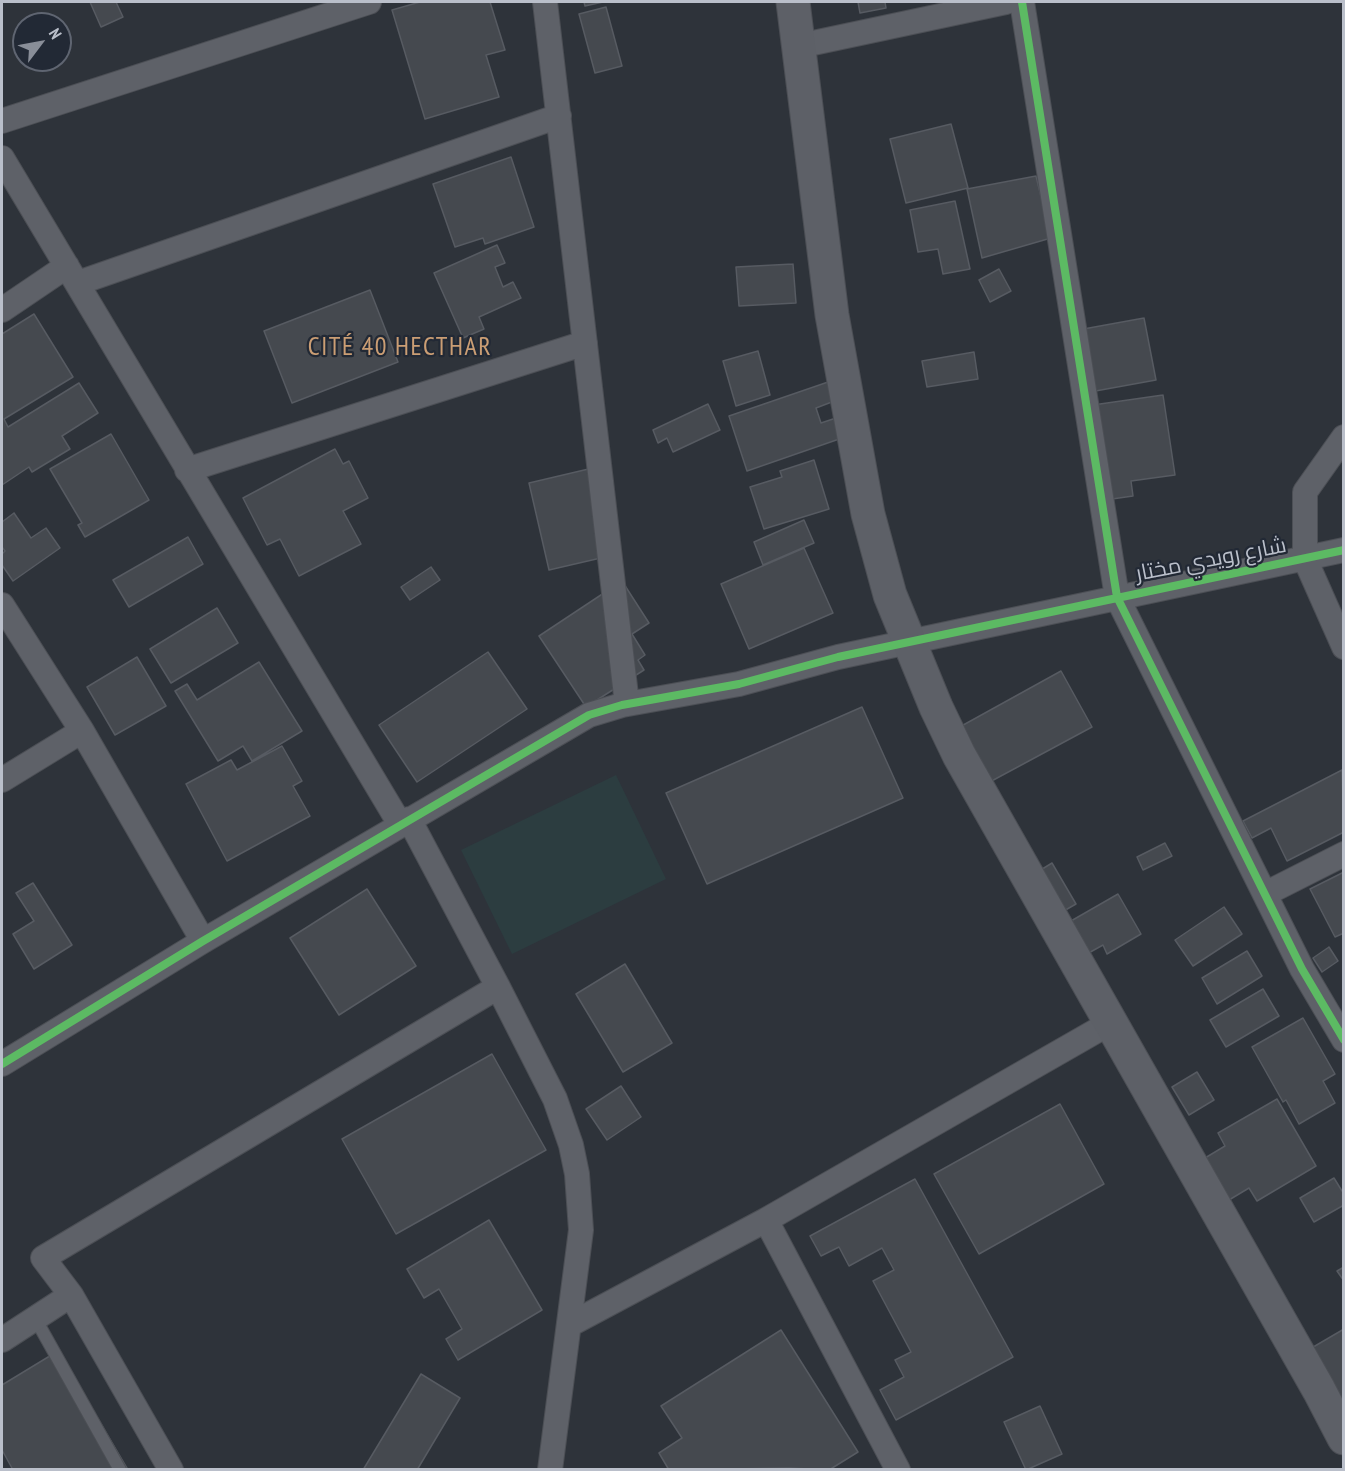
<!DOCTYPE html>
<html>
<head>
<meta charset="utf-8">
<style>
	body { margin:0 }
	#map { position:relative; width:1345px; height:1471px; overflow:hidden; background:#2e333a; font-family:"PT Sans Narrow",sans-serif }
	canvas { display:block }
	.frame { position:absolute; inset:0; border:3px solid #babfca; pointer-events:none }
	.north { position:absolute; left:12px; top:12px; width:60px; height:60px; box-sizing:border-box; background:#222935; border:2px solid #5f6571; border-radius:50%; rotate:58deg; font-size:16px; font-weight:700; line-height:24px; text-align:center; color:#babfca }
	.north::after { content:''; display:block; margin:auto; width:21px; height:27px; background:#898e98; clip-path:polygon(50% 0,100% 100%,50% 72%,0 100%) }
</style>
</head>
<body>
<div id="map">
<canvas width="1345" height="1471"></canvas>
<div class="frame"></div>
<div class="north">N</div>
</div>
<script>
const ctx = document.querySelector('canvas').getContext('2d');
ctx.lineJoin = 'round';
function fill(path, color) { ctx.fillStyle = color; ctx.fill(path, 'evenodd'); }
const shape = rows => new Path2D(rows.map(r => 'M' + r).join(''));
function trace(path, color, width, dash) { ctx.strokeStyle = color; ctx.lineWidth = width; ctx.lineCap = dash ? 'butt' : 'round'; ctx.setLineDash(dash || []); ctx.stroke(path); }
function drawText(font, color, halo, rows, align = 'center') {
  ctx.font = font + ' "PT Sans Narrow",Cairo,sans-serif'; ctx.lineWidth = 4.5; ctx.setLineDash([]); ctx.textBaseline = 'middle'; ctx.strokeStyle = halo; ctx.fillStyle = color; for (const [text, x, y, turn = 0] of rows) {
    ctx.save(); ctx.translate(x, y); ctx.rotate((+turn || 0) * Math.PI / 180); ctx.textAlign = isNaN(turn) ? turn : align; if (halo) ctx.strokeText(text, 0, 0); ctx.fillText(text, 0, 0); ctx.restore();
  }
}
const green = shape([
	[616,775,666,879,512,954,461,850]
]);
const building = shape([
	[90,2,116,2,123,17,101,27,90,2],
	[420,2,490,2,505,50,486,55,499,97,425,119,392,10,420,2],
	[584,2,603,2,585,6,584,2],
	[858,2,885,2,886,8,860,13,858,2],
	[606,7,622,66,595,73,579,14,606,7],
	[951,124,968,188,906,203,890,139,951,124],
	[511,157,534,227,485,244,483,238,455,247,433,184,511,157],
	[1036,176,1051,238,982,258,967,189,1036,176],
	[955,201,970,269,943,274,938,249,918,252,910,210,955,201],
	[497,245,505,263,495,267,503,287,513,282,521,298,479,317,484,329,463,338,434,273,497,245],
	[793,264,796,303,739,306,736,267,793,264],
	[999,269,1011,291,990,302,979,280,999,269],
	[370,290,398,362,292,403,264,331,370,290],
	[34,314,73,377,4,419,8,427,79,383,98,413,62,436,70,449,32,472,29,467,2,485,2,334,34,314],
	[1144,318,1156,380,1090,392,1078,330,1144,318],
	[758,351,770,395,736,406,723,361,758,351],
	[974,352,978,379,927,387,922,361,974,352],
	[831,381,837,400,816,408,821,423,839,417,845,437,747,471,729,416,831,381],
	[1163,395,1175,475,1131,481,1133,496,1112,499,1093,405,1163,395],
	[708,404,720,430,673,452,667,438,658,443,653,430,708,404],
	[111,434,149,500,85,537,78,525,82,523,50,469,111,434],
	[335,449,343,464,349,461,368,498,343,511,361,544,299,576,280,539,267,545,243,498,335,449],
	[814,460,829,509,764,529,750,487,782,477,780,471,814,460],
	[597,467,618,554,549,570,529,483,597,467],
	[14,513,31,538,46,528,60,548,13,581,2,565,2,554,5,551,2,547,2,522,14,513],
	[804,520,814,543,763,565,754,542,804,520],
	[188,537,203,564,129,607,113,580,188,537],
	[804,548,833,613,749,649,721,584,804,548],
	[431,567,440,580,410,600,401,587,431,567],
	[622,581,649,623,632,634,645,655,638,660,644,670,586,707,539,636,622,581],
	[217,608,238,643,171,683,150,649,217,608],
	[488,652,527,709,417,782,379,725,488,652],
	[137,657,166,706,115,735,87,687,137,657],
	[259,662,302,731,252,761,243,746,218,761,175,691,187,684,197,700,259,662],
	[1061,671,1092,727,986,784,956,729,1061,671],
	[862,707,903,798,707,884,666,793,862,707],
	[282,746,302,781,293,786,310,816,227,861,186,784,231,760,237,770,282,746],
	[1342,770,1344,832,1287,861,1271,828,1252,838,1243,821,1342,770],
	[1165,843,1172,856,1143,870,1137,857,1165,843],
	[1052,863,1076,904,1062,912,1039,871,1052,863],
	[1344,872,1344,933,1335,937,1310,889,1344,872],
	[33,883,72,945,34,969,13,934,34,921,16,893,33,883],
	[367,889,416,966,339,1015,290,938,367,889],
	[1118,894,1141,934,1107,954,1103,945,1076,960,1057,929,1118,894],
	[1224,907,1242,934,1193,966,1175,940,1224,907],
	[1329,947,1338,961,1322,972,1313,958,1329,947],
	[1247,951,1262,976,1217,1004,1202,978,1247,951],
	[625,964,672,1043,623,1072,576,994,625,964],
	[1263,989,1279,1016,1226,1047,1210,1020,1263,989],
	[1303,1018,1335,1074,1323,1081,1335,1103,1299,1124,1286,1100,1283,1102,1252,1047,1303,1018],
	[492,1054,546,1150,396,1234,342,1139,492,1054],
	[1197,1072,1214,1100,1189,1115,1172,1087,1197,1072],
	[621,1086,641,1117,607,1140,586,1109,621,1086],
	[1277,1099,1316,1166,1257,1201,1249,1188,1224,1203,1200,1161,1225,1146,1218,1133,1277,1099],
	[1060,1104,1104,1184,979,1254,934,1174,1060,1104],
	[1334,1178,1342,1191,1344,1190,1344,1205,1314,1222,1300,1198,1334,1178],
	[915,1179,1013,1357,896,1420,880,1390,904,1377,895,1360,911,1352,873,1281,894,1270,882,1248,849,1266,839,1247,821,1256,810,1236,915,1179],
	[489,1220,542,1310,458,1360,446,1339,462,1329,439,1289,424,1298,407,1269,489,1220],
	[1344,1267,1344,1281,1337,1271,1344,1267],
	[1344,1329,1344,1420,1303,1353,1344,1329],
	[781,1330,858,1452,829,1470,789,1468,669,1470,659,1453,682,1438,661,1406,781,1330],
	[58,1351,128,1470,13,1470,2,1450,2,1385,58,1351],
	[421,1374,460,1398,417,1470,363,1470,421,1374],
	[1040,1406,1062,1454,1026,1470,1004,1422,1040,1406]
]);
const lane = shape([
	[35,1318,120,1470]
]);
const street = shape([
	[545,2,627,704],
	[1022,2,1117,597,1302,969,1344,1040],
	[799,46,1006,2],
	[2,121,369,2],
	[2,158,400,824],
	[78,283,559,116],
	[2,310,67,266],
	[1344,437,1305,492,1305,559,1344,647],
	[187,470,585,343],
	[2,605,82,731,203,941],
	[2,780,82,731],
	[409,819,498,987,555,1099,571,1145,577,1174,581,1230,550,1470],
	[1265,894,1344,854],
	[2,1064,203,941,589,715,622,705,739,684,838,657,1344,550],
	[766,1220,898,1470],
	[569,1325,766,1220,1110,1023],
	[2,1340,71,1295],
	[171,1470,71,1295,43,1258,498,987]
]);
const secondary = shape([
	[793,2,832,315,868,514,890,595,936,707,959,755,1319,1390,1344,1438]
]);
const cycleway = shape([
	[1022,2,1117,597,1302,969,1344,1040],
	[2,1064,203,941,589,715,622,705,739,684,838,657,1344,550]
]);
const streetNames = [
	["شارع رويدي مختار",1211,560,-11]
];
const quarterNames = [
	["CITÉ 40 HECTHAR",400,348]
];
fill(green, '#2c3d40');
fill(building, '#45494f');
trace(building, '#575b62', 1.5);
trace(lane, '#4c4f55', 14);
trace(street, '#4c4f55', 26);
trace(secondary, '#4c4f55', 35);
trace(lane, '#5e6168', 12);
trace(street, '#5e6168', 24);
trace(secondary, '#5d6067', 33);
trace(cycleway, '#5cba63', 8);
drawText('22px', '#babfca', '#222935', streetNames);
ctx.letterSpacing = '1.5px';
drawText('26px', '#cb9e74', '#222935', quarterNames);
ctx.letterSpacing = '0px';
</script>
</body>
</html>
